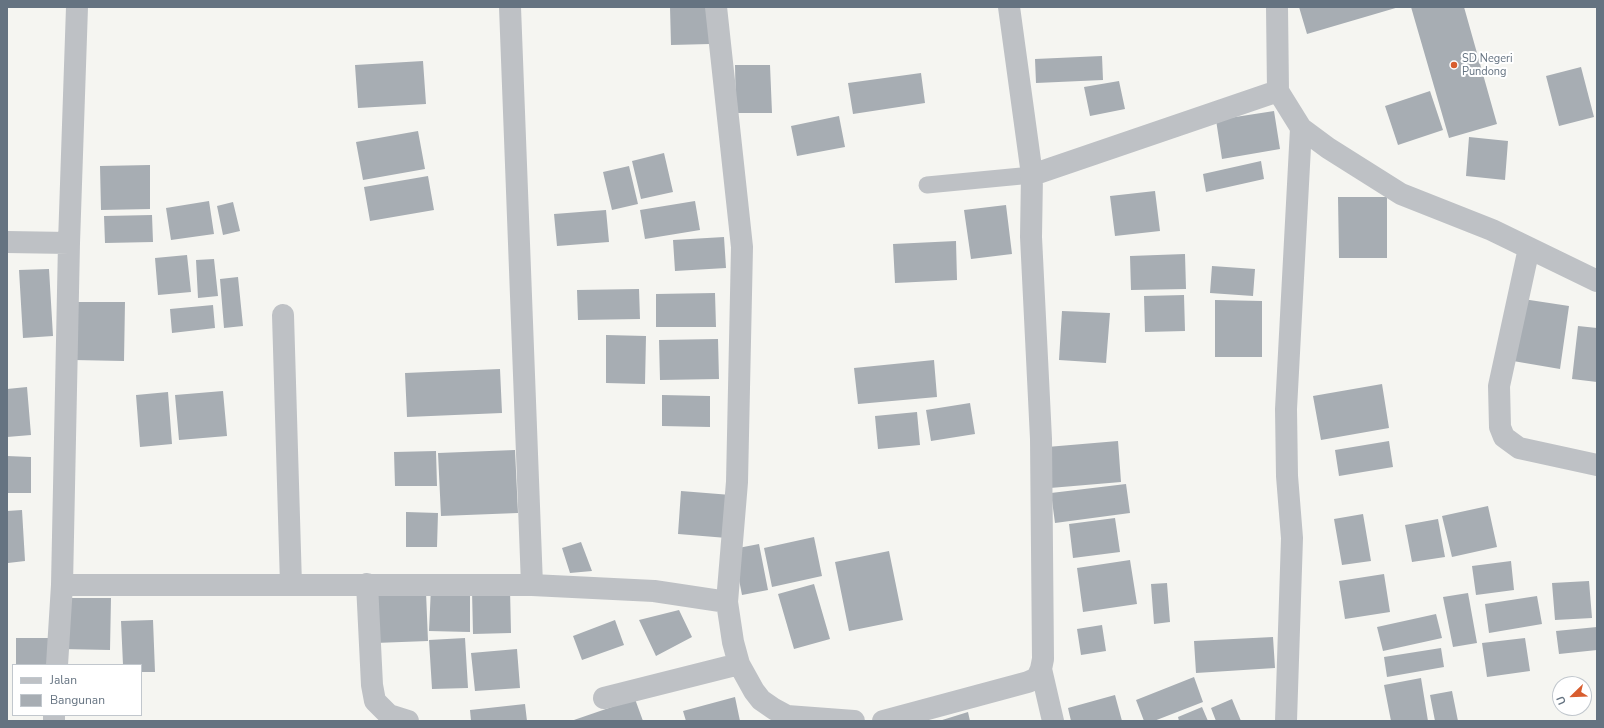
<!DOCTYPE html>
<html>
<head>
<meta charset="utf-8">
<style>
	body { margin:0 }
	#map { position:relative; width:1604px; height:728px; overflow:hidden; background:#f5f5f1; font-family:"Nunito Sans",sans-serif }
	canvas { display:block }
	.frame { position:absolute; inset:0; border:8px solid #657381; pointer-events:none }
	.legend { position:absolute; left:12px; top:664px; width:130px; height:52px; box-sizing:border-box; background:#fff; border:1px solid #c1c7cd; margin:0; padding:5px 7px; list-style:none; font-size:12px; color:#657381 }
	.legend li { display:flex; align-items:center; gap:8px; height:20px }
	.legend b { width:20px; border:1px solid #c1c7cd }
	.north { position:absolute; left:1552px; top:676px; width:40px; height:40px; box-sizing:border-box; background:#fff; border:1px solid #c1c7cd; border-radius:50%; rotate:247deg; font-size:11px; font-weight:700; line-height:16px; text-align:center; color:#657381 }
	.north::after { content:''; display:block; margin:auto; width:14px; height:18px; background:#d85d2e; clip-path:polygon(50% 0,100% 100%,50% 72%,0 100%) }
</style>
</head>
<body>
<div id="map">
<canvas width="1604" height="728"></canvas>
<div class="frame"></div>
<ul class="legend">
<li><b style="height:5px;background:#bec1c5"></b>Jalan</li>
<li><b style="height:11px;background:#a7adb3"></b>Bangunan</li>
</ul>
<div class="north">U</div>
</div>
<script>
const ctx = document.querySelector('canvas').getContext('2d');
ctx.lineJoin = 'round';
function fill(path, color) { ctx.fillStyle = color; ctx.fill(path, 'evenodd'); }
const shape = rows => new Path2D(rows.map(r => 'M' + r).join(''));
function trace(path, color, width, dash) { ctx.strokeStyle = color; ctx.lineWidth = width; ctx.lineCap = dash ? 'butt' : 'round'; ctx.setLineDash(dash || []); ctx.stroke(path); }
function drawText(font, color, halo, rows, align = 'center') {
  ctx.font = font + ' "Nunito Sans",sans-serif'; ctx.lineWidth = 4; ctx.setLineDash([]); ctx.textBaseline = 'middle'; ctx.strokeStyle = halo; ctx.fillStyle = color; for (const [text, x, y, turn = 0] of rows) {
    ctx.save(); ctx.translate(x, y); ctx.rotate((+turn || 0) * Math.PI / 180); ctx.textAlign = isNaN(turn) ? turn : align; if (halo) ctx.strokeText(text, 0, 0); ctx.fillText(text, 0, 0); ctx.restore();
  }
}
const building = shape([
	[670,7,709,7,710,44,671,45],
	[1299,7,1399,7,1307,34],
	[1411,7,1464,7,1497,124,1449,138],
	[1102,56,1103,80,1036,83,1035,59],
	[423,61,426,104,358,108,355,65],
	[735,65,770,65,772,113,736,113],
	[1581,67,1594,117,1559,126,1546,76],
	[921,73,925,103,853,114,848,83],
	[1119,81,1125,109,1090,116,1084,87],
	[1430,91,1443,130,1398,145,1385,106],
	[1274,111,1280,149,1222,159,1216,120],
	[839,116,845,147,797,156,791,126],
	[418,131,425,169,363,180,356,142],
	[1469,137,1508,141,1505,180,1466,176],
	[664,153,673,192,641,199,632,161],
	[1261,161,1264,179,1206,192,1203,174],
	[150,165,150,209,101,210,100,166],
	[629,166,638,204,612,210,603,172],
	[428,176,434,210,370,221,364,187],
	[1155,191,1160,231,1115,236,1110,196],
	[1338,197,1387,197,1387,258,1339,258],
	[209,201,214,234,171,240,166,208],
	[695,201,700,230,645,239,640,210],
	[233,202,240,231,223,235,217,206],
	[1006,205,1012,254,971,259,964,210],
	[606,210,609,242,557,246,554,214],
	[152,215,153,242,105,243,104,216],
	[724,237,726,268,675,271,673,240],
	[956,241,957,280,895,283,893,244],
	[1185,254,1186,289,1131,290,1130,256],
	[187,255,191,292,158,295,155,258],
	[214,259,218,296,198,298,196,260],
	[1212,266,1255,269,1253,296,1210,293],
	[49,269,53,336,23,338,19,270],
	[238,277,243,326,224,328,220,279],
	[639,289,640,319,578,320,577,290],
	[715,293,716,327,656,327,656,294],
	[1184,295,1185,331,1145,332,1144,296],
	[1523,299,1569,306,1560,369,1513,361],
	[1215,300,1262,301,1262,357,1215,357],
	[74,302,125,302,124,361,74,360],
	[213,305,215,328,172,333,170,309],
	[1062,311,1110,313,1106,363,1059,360],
	[1578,326,1597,328,1597,382,1572,379],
	[606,335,646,336,645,384,606,383],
	[718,339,719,379,660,380,659,340],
	[934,360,937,397,858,404,854,368],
	[500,369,502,413,407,417,405,373],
	[1382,384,1389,428,1321,440,1313,396],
	[27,387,31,435,7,437,7,389],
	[223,391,227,436,179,440,175,395],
	[168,392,172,444,140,447,136,395],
	[662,395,710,396,710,427,662,426],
	[970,403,975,434,931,441,926,410],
	[917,412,920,445,878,449,875,416],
	[1118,441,1121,482,1050,488,1047,447],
	[1389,441,1393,467,1339,476,1335,450],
	[515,450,518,513,441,516,438,453],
	[436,451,437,486,395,486,394,452],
	[7,456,31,457,31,493,7,493],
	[1126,484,1130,513,1055,523,1051,493],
	[681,491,731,495,727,538,678,534],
	[1488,506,1497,547,1452,557,1442,516],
	[22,510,25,561,8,563,7,511],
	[406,512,438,513,437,547,406,547],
	[1363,514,1371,561,1342,565,1334,519],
	[1115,518,1120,552,1073,558,1069,524],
	[1438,519,1445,557,1412,562,1405,525],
	[814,537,822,576,772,587,764,548],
	[581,542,592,571,570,573,562,548],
	[759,544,768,590,742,595,733,549],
	[889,551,903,620,849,631,835,562],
	[1130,560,1137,604,1083,612,1077,568],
	[1511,561,1514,590,1476,595,1472,566],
	[1384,574,1390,612,1345,619,1339,581],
	[1589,581,1592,618,1555,620,1552,583],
	[1167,583,1170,622,1154,624,1151,584],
	[814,584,830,639,794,649,778,594],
	[431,587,470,588,470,632,429,631],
	[510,589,511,633,473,634,472,590],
	[426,592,428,641,375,643,373,594],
	[1468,593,1477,643,1453,647,1443,597],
	[1537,596,1542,624,1489,633,1485,604],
	[62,598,111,598,110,650,61,649],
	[679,610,692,637,656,656,639,620],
	[1436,614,1442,638,1383,651,1377,627],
	[153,620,155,672,141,672,141,665,123,665,121,621],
	[615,620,624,645,582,660,573,636],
	[1102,625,1106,651,1081,655,1077,629],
	[1597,627,1597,650,1559,654,1556,631],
	[1273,637,1275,668,1196,673,1194,641],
	[16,638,51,638,51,665,16,665],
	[465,638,468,688,432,689,429,640],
	[1525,638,1530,671,1487,677,1482,643],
	[1441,648,1444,667,1387,677,1384,657],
	[517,649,520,688,475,691,471,653],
	[1194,677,1203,702,1154,721,1144,721,1136,700],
	[1421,678,1428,721,1391,721,1384,685],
	[1452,691,1458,721,1435,721,1430,695],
	[1115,695,1122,721,1071,721,1068,708],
	[735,697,740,721,686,721,683,711],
	[635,699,643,721,571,721],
	[1232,699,1241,721,1216,721,1211,708],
	[525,704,527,721,471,721,470,710],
	[1202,707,1208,721,1179,721,1178,717],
	[968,712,970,721,939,721]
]);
const lane = shape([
	[927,185,1032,175]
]);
const street = shape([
	[510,7,532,585],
	[716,7,742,247,737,482,727,602,733,642,739,664,754,691,761,700,774,709,787,716,854,721],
	[1009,7,1032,175],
	[1277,7,1278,91,1301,128,1328,148,1401,194,1492,230,1597,281],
	[7,242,69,243],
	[1529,248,1499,386,1500,427,1504,437,1519,448,1597,465],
	[283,315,291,585],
	[367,584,372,685,375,701,389,715,408,721],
	[62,585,532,585,654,591,727,602],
	[57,665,62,585,69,243,77,7],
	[1041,669,1053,721],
	[604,698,739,664],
	[54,721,54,715],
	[883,721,1028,682,1037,678,1041,669,1043,659,1041,439,1031,237,1032,175,1278,91],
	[1286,721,1292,538,1287,476,1286,409,1301,128]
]);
const markers = [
	[1454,65,4,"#d85d2e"]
];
const poiNames = [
	["SD Negeri",1462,59],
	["Pundong",1462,72]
];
fill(building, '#a7adb3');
trace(lane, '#bec1c5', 17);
trace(street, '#bec1c5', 22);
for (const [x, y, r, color] of markers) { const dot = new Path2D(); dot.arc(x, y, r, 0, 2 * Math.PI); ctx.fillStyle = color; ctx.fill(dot); trace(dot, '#fff', 1.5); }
drawText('11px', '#657381', '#fff', poiNames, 'left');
</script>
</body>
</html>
